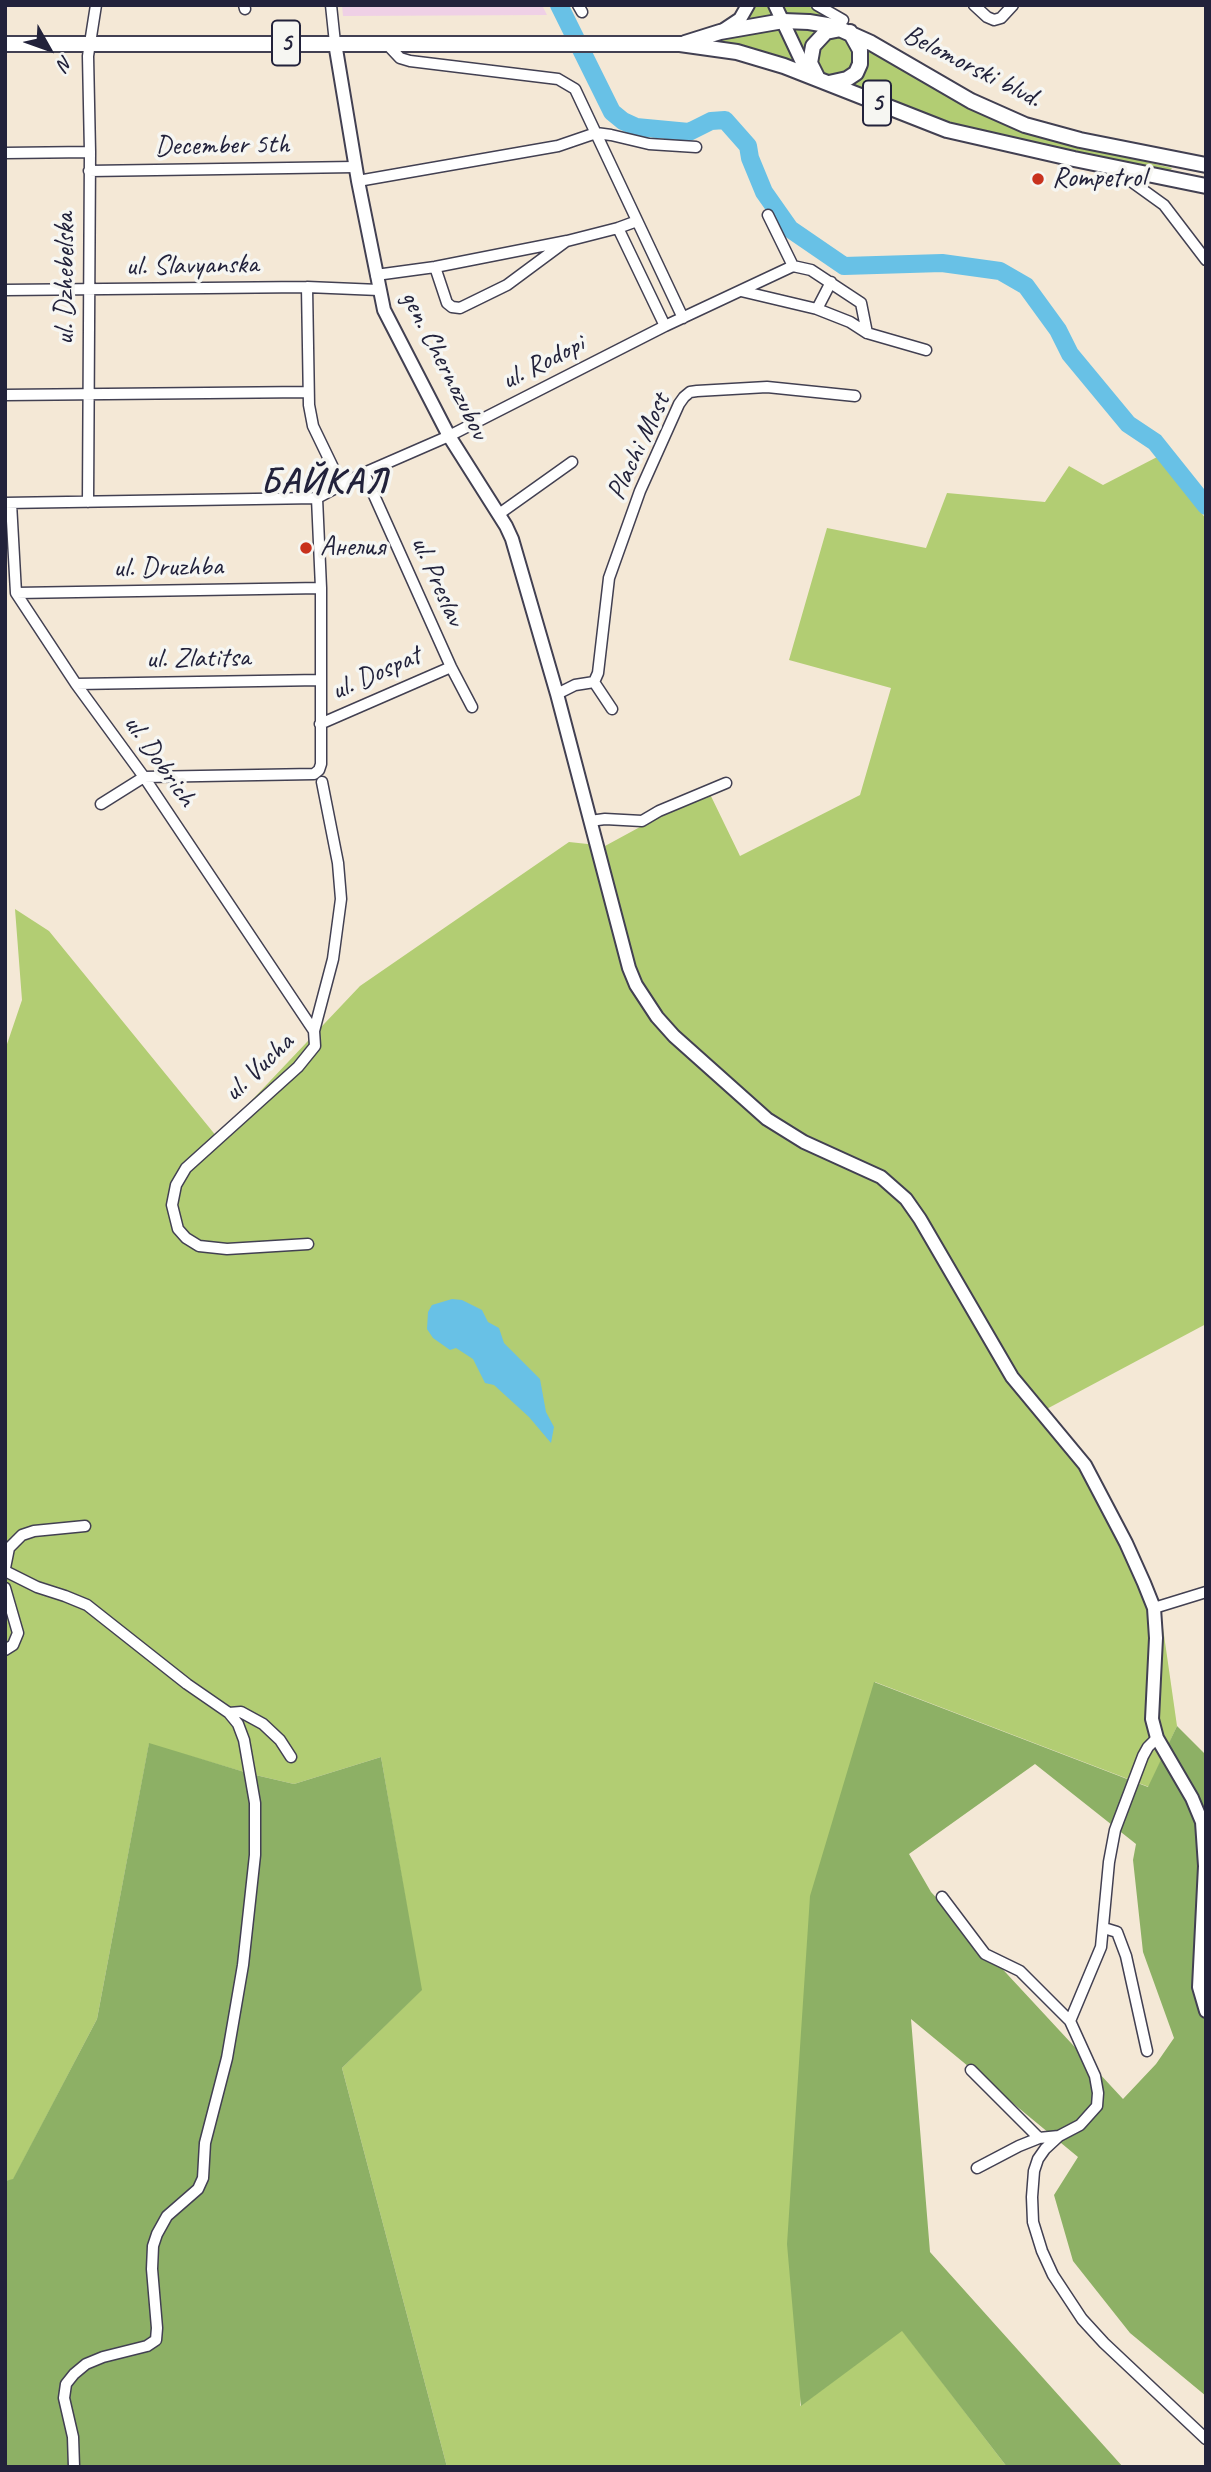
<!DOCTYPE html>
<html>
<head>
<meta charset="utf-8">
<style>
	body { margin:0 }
	#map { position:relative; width:1211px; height:2472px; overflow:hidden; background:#f4e8d6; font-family:Caveat,sans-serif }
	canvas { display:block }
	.frame { position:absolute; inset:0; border:7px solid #22223b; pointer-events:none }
	.north { position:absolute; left:14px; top:14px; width:70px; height:70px; -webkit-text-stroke:5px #f6f6f2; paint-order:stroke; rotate:130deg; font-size:19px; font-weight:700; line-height:28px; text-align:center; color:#22223b }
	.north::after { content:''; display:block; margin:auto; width:24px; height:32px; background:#22223b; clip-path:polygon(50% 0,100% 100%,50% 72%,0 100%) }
</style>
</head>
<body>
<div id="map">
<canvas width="1211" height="2472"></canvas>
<div class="frame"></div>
<div class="north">N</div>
</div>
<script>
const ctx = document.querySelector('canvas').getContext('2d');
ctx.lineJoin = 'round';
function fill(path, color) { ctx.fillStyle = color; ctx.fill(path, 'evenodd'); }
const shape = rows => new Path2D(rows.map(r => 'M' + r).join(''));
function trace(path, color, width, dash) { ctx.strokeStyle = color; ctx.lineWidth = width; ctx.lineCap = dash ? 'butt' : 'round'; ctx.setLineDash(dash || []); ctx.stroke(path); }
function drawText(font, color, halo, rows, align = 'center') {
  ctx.font = font + ' Caveat,sans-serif'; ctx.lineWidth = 7; ctx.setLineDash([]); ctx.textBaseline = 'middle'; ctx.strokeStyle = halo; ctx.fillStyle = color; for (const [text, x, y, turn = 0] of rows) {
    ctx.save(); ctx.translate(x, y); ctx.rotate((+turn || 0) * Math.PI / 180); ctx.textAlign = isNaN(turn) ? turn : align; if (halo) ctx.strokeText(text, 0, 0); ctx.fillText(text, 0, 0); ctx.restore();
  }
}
const built = shape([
	[342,5,542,5,547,15,343,16]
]);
const green = shape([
	[755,5,771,5,776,15,746,21],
	[779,5,807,5,825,16,784,15],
	[780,26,797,65,716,42,716,39],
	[789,26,820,30,805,60],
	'815 57a20 20 0 1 1 40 0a20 20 0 1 1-40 0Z',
	[864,46,959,102,1013,127,1058,141,1172,168,1169,172,1110,161,936,120,848,85],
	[1159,456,1206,519,1206,1324,1041,1412,1085,1465,1160,1607,1177,1726,1149,1787,875,1682,800,2406,902,2330,1007,2467,447,2467,342,2068,421,1990,381,1757,294,1784,251,1774,149,1744,97,2019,13,2180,5,2181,5,1050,22,1000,15,909,49,931,217,1137,360,986,569,842,597,845,624,942,605,846,708,790,740,856,860,795,891,688,789,660,827,528,926,548,947,493,1045,502,1069,466,1103,485]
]);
const forest = shape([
	[874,1682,1148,1787,1177,1726,1206,1755,1206,2396,1130,2333,1073,2261,1054,2195,1078,2157,911,2019,930,2252,1123,2467,1007,2467,902,2331,801,2406,787,2244,810,1896],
	[1035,1764,1136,1844,1133,1860,1143,1952,1174,2038,1156,2064,1123,2099,931,1892,909,1854],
	[149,1743,251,1774,294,1784,381,1757,422,1990,342,2068,447,2467,5,2467,5,2181,13,2179,97,2019]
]);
const water = shape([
	[452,1299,462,1300,482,1310,488,1322,499,1328,504,1343,540,1379,546,1412,554,1427,551,1443,529,1417,494,1385,485,1383,473,1359,456,1348,450,1350,433,1338,427,1329,428,1312,432,1305]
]);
const river = shape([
	[559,5,612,112,623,121,636,127,689,132,711,121,725,120,748,146,750,158,764,192,790,229,844,266,942,263,1000,271,1026,286,1058,330,1070,354,1128,424,1155,442,1206,506]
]);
const street = shape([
	[244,5,245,9],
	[331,5,335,43],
	[578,5,582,12],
	[817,5,843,20],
	[974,5,987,17,994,20,1001,18,1013,5],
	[385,42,400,58,410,61,558,79,575,89,683,318],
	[5,153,90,152],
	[1114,169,1164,205,1206,260],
	[89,171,355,167],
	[358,181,558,146,596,133,611,135,649,144,696,147],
	[618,228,665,326],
	[793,266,811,270,861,303,867,333],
	[435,267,447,303,452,307,460,308,507,285,565,242],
	[376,275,435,267,567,241,618,228,637,221],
	[307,287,309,405,313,426,341,484],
	[5,290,307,287,379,290],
	[741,291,817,309,850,322,867,333,926,350],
	[817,309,831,282],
	[5,395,308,392],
	[364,473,451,667,472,707],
	[88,502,90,152,88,56,96,5],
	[5,503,317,498,364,473,449,436,665,326,793,266,768,215],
	[11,503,16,593,76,684,144,777,314,1031],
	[499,514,572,462],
	[16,593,321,588],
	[594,682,598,673,609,578,640,491,679,404,684,397,690,392,697,391,767,387,855,396],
	[76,684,320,680],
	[557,694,575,685,594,682,612,709],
	[320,724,451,667],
	[101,804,144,777,314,774,319,770,321,764,321,588,317,498],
	[590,821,605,819,642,821,659,811,726,783],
	[308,1244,227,1249,199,1246,186,1238,178,1229,172,1205,176,1185,186,1168,298,1067,315,1046,314,1031,333,959,341,899,338,863,322,782],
	[5,1568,9,1548,22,1535,34,1531,85,1526],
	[5,1571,37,1587,65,1596,87,1605,187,1684,229,1713,238,1724,244,1740,255,1803,255,1855,243,1965,227,2058,205,2143,203,2178,198,2189,167,2216,157,2234,153,2246,152,2269,157,2328,156,2340,147,2346,103,2357,86,2364,74,2374,66,2384,64,2398,73,2437,74,2467],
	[5,1588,18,1633,13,1645,5,1650],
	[1154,1608,1206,1592],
	[229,1713,241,1712,263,1724,280,1740,291,1757],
	[942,1897,985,1954,1020,1971,1070,2021],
	[1104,1928,1117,1932,1126,1956,1147,2051],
	[971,2070,1039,2138],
	[1059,2136,1045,2149,1038,2159,1034,2171,1032,2197,1033,2222,1042,2251,1053,2275,1082,2319,1104,2343,1206,2439],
	[977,2168,1019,2146,1039,2138,1059,2136,1080,2125,1097,2106,1098,2093,1095,2076,1070,2021,1101,1947,1109,1862,1115,1830,1143,1756,1148,1747,1157,1738]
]);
const secondary = shape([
	[775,5,808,75],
	[722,31,740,19,748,5],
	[335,43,358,181,384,310,449,436,506,526,512,539,557,694,629,968,636,985,657,1017,674,1036,767,1119,804,1142,881,1177,906,1199,920,1219,1012,1377,1085,1465,1126,1543,1144,1583,1154,1608,1156,1638,1152,1719,1157,1738,1192,1798,1202,1822,1205,1866,1199,1987,1206,2011]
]);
const primary = shape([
	[685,43,720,32,783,21,809,22,833,26,871,43,971,101,1025,125,1080,140,1206,165],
	[5,44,680,44,737,52,784,66,947,130,1074,159,1206,186],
	[818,79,810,63,813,46,826,32,841,29],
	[829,83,847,79,856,73,860,64,860,50,850,32]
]);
const markers = [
	[1038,179,7,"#c8321e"],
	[306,548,7,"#c8321e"]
];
const shields = [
	[286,43,28],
	[877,103,28]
];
const shieldNames = [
	["5",286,43],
	["5",877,103]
];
const streetNames = [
	["Belomorski blvd.",972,67,27],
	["December 5th",222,146,-1],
	["ul. Slavyanska",192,266,-1],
	["ul. Dzhebelska",66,279,-90],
	["ul. Rodopi",543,363,-27],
	["gen. Chernozubov",444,365,63],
	["Plachi Most",639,447,-65],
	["ul. Druzhba",168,568,-1],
	["ul. Preslav",437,581,66],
	["ul. Zlatitsa",198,659,-1],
	["ul. Dospat",376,674,-24],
	["ul. Dobrich",159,761,55],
	["ul. Vucha",259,1068,-44]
];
const poiNames = [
	["Rompetrol",1052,179],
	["Анелия",320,548]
];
const districtNames = [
	["БАЙКАЛ",325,483]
];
fill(built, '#efd0e6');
fill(green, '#b2cd73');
fill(forest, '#8db065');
fill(water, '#68c1e6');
trace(river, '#68c1e6', 18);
trace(street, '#424052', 13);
trace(secondary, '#424052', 16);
trace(primary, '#424052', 18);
trace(street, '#fff', 10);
trace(secondary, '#fff', 12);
trace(primary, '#fff', 14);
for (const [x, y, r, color] of markers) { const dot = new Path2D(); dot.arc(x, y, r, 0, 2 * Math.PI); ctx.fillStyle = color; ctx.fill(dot); trace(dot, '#f6f6f2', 2.5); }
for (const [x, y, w] of shields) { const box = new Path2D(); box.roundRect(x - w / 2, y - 22.5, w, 45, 5); ctx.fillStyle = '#f6f6f2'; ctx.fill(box); trace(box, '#22223b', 2); }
drawText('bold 26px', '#22223b', null, shieldNames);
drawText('28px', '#22223b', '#f6f6f2', streetNames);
drawText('28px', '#22223b', '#f6f6f2', poiNames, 'left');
ctx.letterSpacing = '2px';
drawText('bold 35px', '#22223b', '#f6f6f2', districtNames);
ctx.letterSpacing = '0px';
</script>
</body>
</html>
